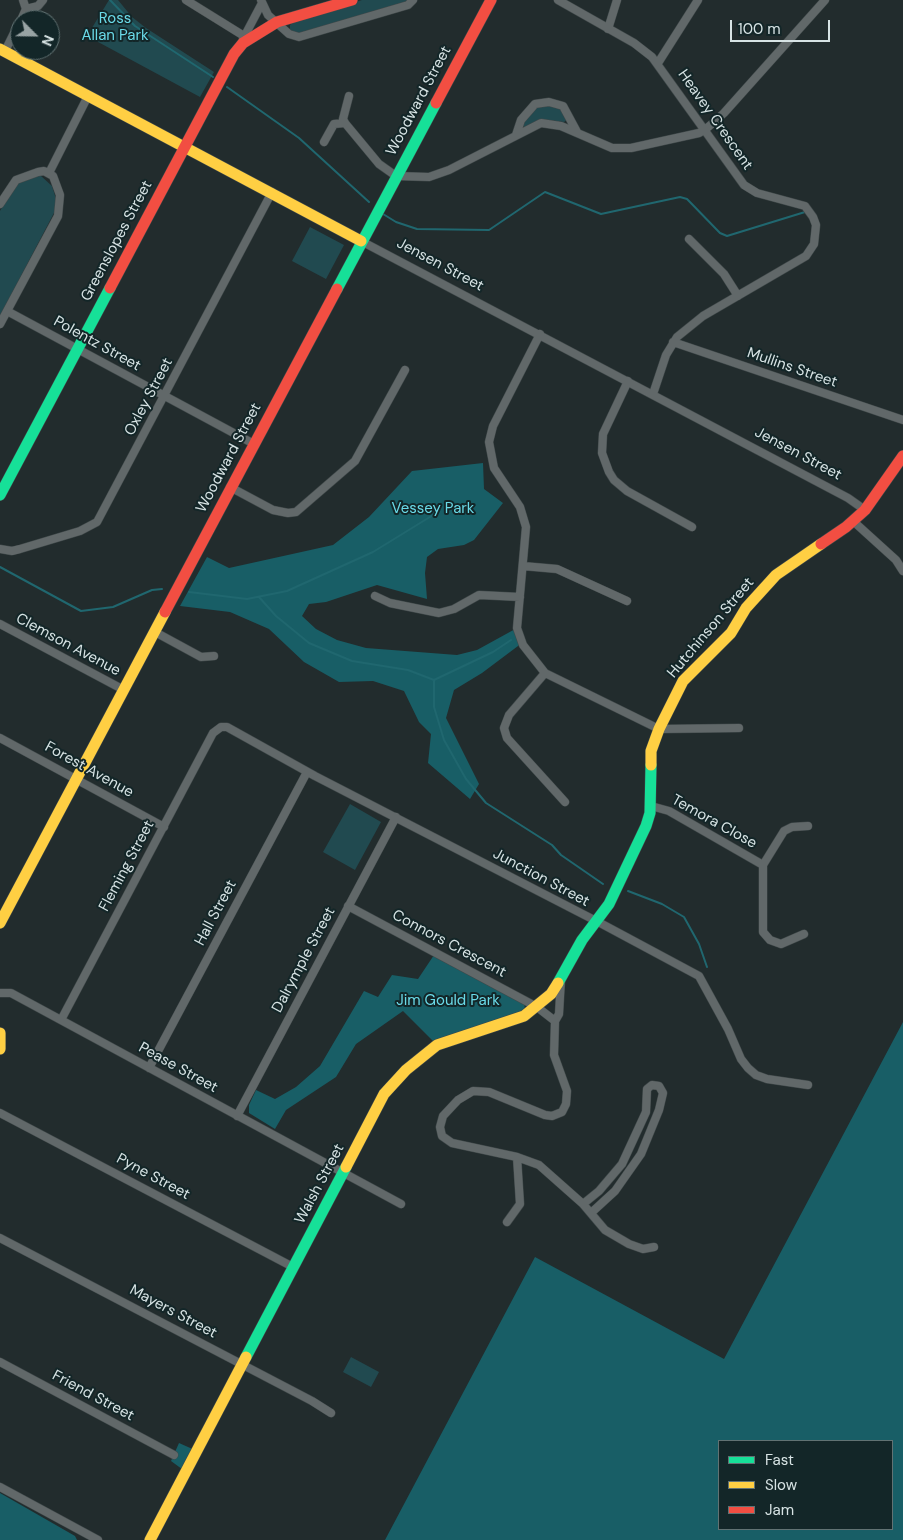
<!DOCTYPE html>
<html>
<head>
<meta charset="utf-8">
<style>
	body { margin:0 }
	#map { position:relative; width:903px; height:1540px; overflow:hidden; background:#222c2d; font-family:"DM Sans",sans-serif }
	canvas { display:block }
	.legend { position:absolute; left:718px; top:1440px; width:175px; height:90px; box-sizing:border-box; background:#132628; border:1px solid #617273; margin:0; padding:6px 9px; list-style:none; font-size:15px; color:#d7e3e4 }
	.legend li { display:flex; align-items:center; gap:10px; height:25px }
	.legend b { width:25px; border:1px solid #617273 }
	.north { position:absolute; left:10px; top:10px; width:50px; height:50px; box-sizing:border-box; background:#132628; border:1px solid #617273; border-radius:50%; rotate:113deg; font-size:14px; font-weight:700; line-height:20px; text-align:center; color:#d7e3e4 }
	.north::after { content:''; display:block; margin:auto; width:18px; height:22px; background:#98a3a4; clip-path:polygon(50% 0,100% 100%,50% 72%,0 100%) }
	.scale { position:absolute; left:730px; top:20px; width:100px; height:22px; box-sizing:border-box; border:2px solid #d7e3e4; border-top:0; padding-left:6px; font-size:15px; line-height:18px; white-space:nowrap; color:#d7e3e4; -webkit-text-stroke:4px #132628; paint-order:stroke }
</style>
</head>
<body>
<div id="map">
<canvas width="903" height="1540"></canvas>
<ul class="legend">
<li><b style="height:6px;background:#16e098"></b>Fast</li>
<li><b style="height:6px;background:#ffcf43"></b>Slow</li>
<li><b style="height:6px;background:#f24e42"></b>Jam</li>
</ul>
<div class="north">N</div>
<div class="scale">100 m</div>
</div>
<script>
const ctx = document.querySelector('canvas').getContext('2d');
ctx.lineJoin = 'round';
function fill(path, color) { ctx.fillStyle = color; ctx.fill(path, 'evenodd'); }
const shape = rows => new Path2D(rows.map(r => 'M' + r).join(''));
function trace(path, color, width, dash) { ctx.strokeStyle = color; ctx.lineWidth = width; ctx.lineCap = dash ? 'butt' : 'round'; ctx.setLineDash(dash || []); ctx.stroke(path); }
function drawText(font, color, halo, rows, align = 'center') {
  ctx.font = font + ' "DM Sans",sans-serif'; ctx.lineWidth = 4; ctx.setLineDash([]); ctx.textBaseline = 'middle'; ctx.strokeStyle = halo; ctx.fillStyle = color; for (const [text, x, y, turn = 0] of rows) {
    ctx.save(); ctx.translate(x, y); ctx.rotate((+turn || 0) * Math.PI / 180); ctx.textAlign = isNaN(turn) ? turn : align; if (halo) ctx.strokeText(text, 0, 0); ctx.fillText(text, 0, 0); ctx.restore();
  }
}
const green = shape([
	[109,0,118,0,132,17,146,28,214,72,200,97,87,36],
	[362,0,409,0,405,3,306,33,295,34,290,30,290,25,295,21],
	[543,104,562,107,568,119,564,122,548,120,524,128,523,123,537,106],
	[33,176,41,176,52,186,57,202,56,209,0,316,0,211,13,187,18,181],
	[310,227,344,245,326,279,292,261],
	[350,804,381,822,355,870,323,852],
	[351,1357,379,1372,371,1387,343,1372]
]);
const forest = shape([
	[483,463,484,489,503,503,474,540,464,545,438,549,427,557,425,573,427,599,377,585,326,602,309,604,302,616,316,629,337,640,366,648,457,655,477,650,517,628,522,643,482,673,454,690,446,718,479,784,470,799,428,763,431,734,419,722,404,691,373,681,339,682,304,662,269,629,230,612,180,606,207,557,229,568,333,545,369,517,412,471],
	[436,952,525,1001,524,1016,437,1045,403,1011,356,1044,336,1077,286,1110,275,1129,249,1113,249,1105,256,1090,275,1099,296,1087,320,1066,364,991,378,997,392,975,418,979],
	[903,1022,903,1540,385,1540,535,1257,724,1359],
	[719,1441,892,1441,892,1529,719,1529],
	[179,1443,197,1451,186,1472,171,1461],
	[0,1493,75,1536,77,1540,0,1540]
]);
const stream = shape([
	[110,0,135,26,213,77],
	[227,87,299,138,369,202],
	[383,214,396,222,417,229,489,230,545,192,601,214,680,197,687,199,720,233,727,236,805,212],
	[0,567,81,611,113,607,152,590,162,589],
	[189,592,247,599,287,591,373,552,438,512],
	[259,597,276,616,309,643,352,661,408,670,434,680,493,652,511,640],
	[434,680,434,707,444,740,466,779,486,803,552,845,561,855,603,884],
	[628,891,662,904,684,917,699,944,707,967]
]);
const street = shape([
	[186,0,244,36,248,40],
	[261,0,268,15,289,34,299,37,408,5,413,0],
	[558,0,634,43,652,57,744,185,757,193,805,206,813,217,816,225,814,244,806,256,703,316,677,337,666,355,653,394],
	[26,9,38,6,43,0],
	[21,20,26,9,23,0],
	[608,29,617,0],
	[243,39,262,3],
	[5,51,20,21],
	[658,63,698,0],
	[349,96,343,119,345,123,379,164,396,176,429,177,449,170,541,123,561,126,612,148,631,148,699,133,706,129,724,113,825,0],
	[516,135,521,120,535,104,549,102,563,106,577,132],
	[324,142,334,124,345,123],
	[49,173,88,96],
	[0,204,16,180,38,172,44,171,53,176,60,195,58,216,0,324],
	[689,239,724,274,738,296],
	[361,241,848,498,865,510],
	[7,311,254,444],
	[540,334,493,426,489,442,494,468,520,507,526,527,517,628,523,645,545,673,659,729,739,728],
	[673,342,903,420],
	[628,381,603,434,602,453,609,472,614,480,627,491,692,527],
	[230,487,273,510,288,513,296,512,355,461,405,370],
	[853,521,896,560,903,571],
	[0,549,12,551,20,549,80,531,97,522,272,192],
	[523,566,557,569,627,601],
	[375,596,390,603,439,613,454,609,479,595,520,597],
	[0,624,124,690],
	[155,632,201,657,214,656],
	[545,673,509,715,504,728,507,738,565,802],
	[0,738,164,827],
	[651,806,669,811,763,865,784,831,792,827,808,826],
	[763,865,763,932,770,940,781,944,804,934],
	[348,906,537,1007,555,1021,554,1055,567,1091,566,1104,562,1112,552,1116,545,1115,489,1092,473,1091,458,1100,443,1116,440,1127,442,1136,452,1143,517,1157,539,1165,583,1204,605,1230,629,1244,643,1249,654,1247],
	[0,993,11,993,401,1204],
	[61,1020,213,733,221,727,227,727,315,776,602,924,699,976,728,1029,741,1059,748,1068,756,1075,767,1079,808,1085],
	[555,1021,559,1014,561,979],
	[149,1068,307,772],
	[0,1113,293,1267],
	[237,1116,396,817],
	[583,1204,599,1191,622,1164,646,1112,647,1089,652,1085,659,1086,663,1093,659,1110,641,1154,615,1191,591,1213],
	[507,1222,520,1204,517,1157],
	[0,1238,312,1401,331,1413],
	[0,1362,174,1455],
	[0,1487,98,1540]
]);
const fast = shape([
	[337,289,436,103],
	[0,495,110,288],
	[558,983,582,940,609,904,646,826,650,813,651,765],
	[246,1357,346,1167]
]);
const slow = shape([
	[0,49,361,241],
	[651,765,651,751,659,729,683,681,731,633,746,608,776,575,821,544],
	[0,923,165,612],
	[0,1033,0,1049],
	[346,1167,384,1094,406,1070,437,1045,524,1016,551,994,558,983],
	[150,1540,246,1357]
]);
const jam = shape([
	[436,103,491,0],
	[110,288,234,54,243,43,277,22,352,0],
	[821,544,846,527,865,510,903,456],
	[165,612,337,289]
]);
const parkNames = [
	["Ross",115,19],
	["Allan Park",115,36],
	["Vessey Park",433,509],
	["Jim Gould Park",448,1001]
];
const streetNames = [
	["Woodward Street",419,101,-62],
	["Heavey Crescent",715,120,55],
	["Greenslopes Street",117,241,-62],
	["Jensen Street",440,265,28],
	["Polentz Street",97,344,29],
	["Mullins Street",792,368,19],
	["Oxley Street",149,397,-62],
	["Jensen Street",798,454,28],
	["Woodward Street",229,458,-62],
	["Hutchinson Street",711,628,-50],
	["Clemson Avenue",68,645,28],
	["Forest Avenue",89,770,29],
	["Temora Close",714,822,29],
	["Fleming Street",127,866,-62],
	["Junction Street",541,878,28],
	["Hall Street",216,913,-62],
	["Connors Crescent",449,944,28],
	["Dalrymple Street",304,960,-62],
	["Pease Street",178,1068,29],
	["Pyne Street",153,1177,28],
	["Walsh Street",320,1184,-62],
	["Mayers Street",173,1312,28],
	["Friend Street",93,1396,28]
];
fill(green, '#214a50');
fill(forest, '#185e66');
trace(stream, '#20676f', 2);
trace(street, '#40494a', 9);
trace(fast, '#40494a', 12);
trace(slow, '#40494a', 12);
trace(jam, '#40494a', 12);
trace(street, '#616869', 8);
trace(fast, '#16e098', 11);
trace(slow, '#ffcf43', 11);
trace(jam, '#f24e42', 11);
drawText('15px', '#6adae8', '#132628', parkNames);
drawText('15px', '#d7e3e4', '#132628', streetNames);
</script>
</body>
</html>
